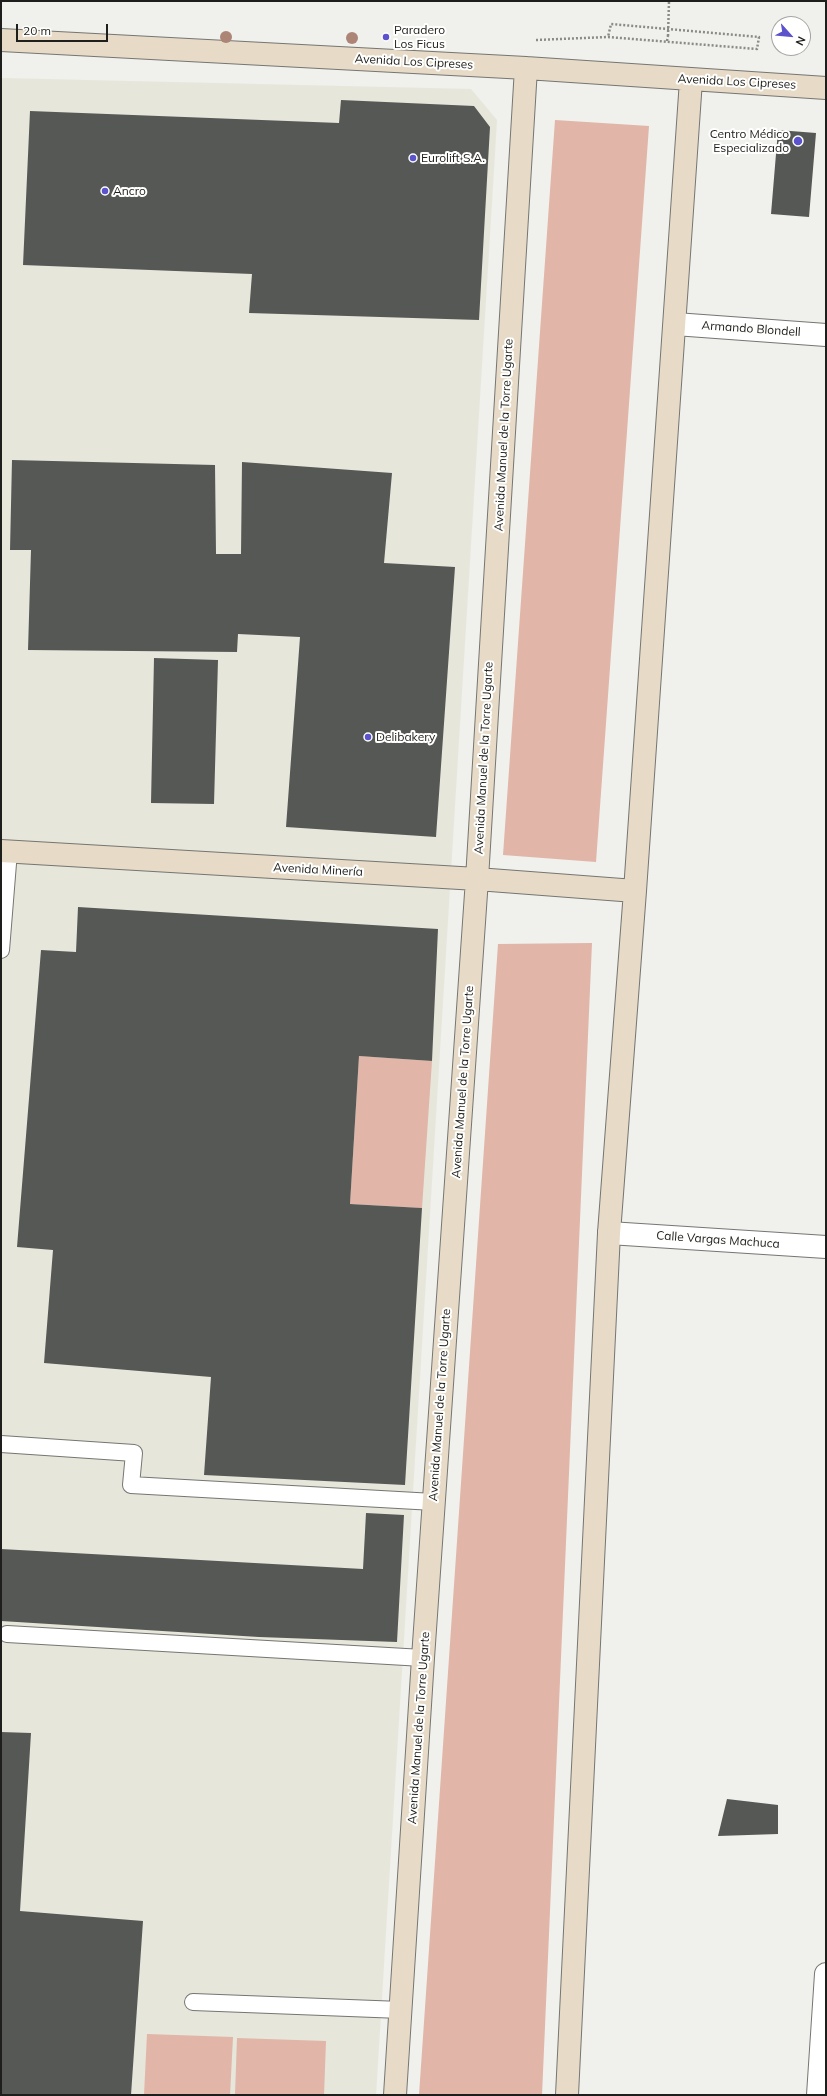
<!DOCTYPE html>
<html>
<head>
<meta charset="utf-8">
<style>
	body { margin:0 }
	#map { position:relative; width:827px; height:2096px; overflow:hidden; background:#f0f0ec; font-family:Mulish,sans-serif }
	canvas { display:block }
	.frame { position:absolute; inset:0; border:2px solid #1e1e1d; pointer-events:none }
	.north { position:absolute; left:771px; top:16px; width:40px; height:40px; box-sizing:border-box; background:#fffffe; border:1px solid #a5a5a4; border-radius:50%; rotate:117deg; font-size:11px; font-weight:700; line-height:16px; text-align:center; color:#1e1e1d }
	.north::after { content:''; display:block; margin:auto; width:14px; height:18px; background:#5a53cb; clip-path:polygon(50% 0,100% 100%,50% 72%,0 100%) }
	.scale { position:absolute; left:16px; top:24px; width:92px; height:18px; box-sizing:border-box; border:2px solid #1e1e1d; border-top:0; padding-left:5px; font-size:12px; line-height:14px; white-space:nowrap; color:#1e1e1d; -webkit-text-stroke:3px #fffffe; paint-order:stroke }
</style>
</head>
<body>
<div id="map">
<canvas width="827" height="2096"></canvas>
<div class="frame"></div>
<div class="north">N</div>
<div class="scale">20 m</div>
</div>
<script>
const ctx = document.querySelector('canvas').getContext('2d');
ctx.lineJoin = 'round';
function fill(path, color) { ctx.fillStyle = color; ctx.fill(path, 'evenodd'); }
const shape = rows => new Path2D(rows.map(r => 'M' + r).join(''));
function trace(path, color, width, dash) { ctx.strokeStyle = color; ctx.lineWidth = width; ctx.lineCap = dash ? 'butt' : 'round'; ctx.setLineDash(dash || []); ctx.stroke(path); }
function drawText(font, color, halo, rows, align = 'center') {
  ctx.font = font + ' Mulish,sans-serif'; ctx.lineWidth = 4; ctx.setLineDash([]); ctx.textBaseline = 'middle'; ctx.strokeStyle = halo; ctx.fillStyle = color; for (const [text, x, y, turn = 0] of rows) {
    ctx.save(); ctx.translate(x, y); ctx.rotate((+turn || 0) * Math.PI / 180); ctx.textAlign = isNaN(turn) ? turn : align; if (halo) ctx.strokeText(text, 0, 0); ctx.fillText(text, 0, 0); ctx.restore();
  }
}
const built = shape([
	[1,78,471,89,497,120,376,2095,1,2095]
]);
const green = shape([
	[555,120,649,126,596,862,503,855],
	[592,943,542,2095,419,2095,498,944],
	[359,1056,432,1061,422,1208,350,1204],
	[147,2034,233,2037,230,2095,144,2095],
	[237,2038,326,2041,324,2095,235,2095]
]);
const building = shape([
	[341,100,474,106,490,127,479,320,249,313,252,274,23,265,30,111,339,123],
	[778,130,816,133,809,217,771,214],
	[12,460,215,465,216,554,241,554,242,462,392,473,384,563,455,567,436,837,286,827,300,637,238,634,237,652,28,650,31,550,10,550],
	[154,658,218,660,214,804,151,803],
	[78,907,438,929,432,1061,359,1056,350,1204,422,1208,405,1485,204,1475,211,1377,44,1363,53,1250,17,1247,41,950,76,952],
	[366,1513,404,1515,397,1642,259,1637,1,1621,1,1549,363,1569],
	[1,1732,31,1733,20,1911,143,1921,131,2095,1,2095],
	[727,1799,778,1805,778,1834,718,1836]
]);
const path = shape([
	[536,40,608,37,757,49,759,37,611,24,608,37],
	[667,41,668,36]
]);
const lane = shape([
	[1,950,9,851],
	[1,1444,134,1453,131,1485,434,1502],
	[7,1634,423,1658],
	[193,2002,401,2010]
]);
const street = shape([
	[675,324,826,335],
	[609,1233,826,1247],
	[818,2095,826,1974]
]);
const secondary = shape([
	[1,40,526,68,826,88],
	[1,851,477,879,635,891],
	[395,2095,423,1658,477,879,526,68],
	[567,2095,609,1233,635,891,691,80]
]);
const pathBridge = shape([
	[668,36,669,1]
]);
const trees = [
	[226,37],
	[352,38]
];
const markers = [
	[386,37,4,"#5a53cb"],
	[798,141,5,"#5a53cb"],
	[413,158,4,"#5a53cb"],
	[105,191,4,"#5a53cb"],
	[368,737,4,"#5a53cb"]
];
const poiNames = [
	["Paradero",394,30],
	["Los Ficus",394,44],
	["Centro Médico",789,134,"right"],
	["Especializado",789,148,"right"],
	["Eurolift S.A.",421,158],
	["Ancro",113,191],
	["Delibakery",376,737]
];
const streetNames = [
	["Avenida Los Cipreses",414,62,3],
	["Avenida Los Cipreses",737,82,3],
	["Armando Blondell",751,329,4],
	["Avenida Manuel de la Torre Ugarte",504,435,-87],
	["Avenida Manuel de la Torre Ugarte",484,758,-87],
	["Avenida Minería",318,870,3],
	["Avenida Manuel de la Torre Ugarte",463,1082,-86],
	["Calle Vargas Machuca",718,1240,4],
	["Avenida Manuel de la Torre Ugarte",440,1405,-86],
	["Avenida Manuel de la Torre Ugarte",419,1728,-86]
];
fill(built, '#e6e6da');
fill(green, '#e1b5a7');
fill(building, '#565855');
trace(lane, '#757572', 18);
trace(street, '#757572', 24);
trace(secondary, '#757572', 24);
trace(path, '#8a8a87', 2.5, [2, 2]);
trace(lane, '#fff', 16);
trace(street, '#fff', 22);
trace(secondary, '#e7dac7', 22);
trace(pathBridge, '#8a8a87', 2.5, [2, 2]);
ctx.fillStyle = '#ad8576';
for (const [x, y] of trees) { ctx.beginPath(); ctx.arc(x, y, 6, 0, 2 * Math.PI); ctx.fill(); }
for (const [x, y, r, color] of markers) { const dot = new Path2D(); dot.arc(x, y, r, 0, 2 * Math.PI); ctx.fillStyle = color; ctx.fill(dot); trace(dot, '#fffffe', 1.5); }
drawText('12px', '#1e1e1d', '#fffffe', poiNames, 'left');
drawText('12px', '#1e1e1d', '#fffffe', streetNames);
</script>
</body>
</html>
